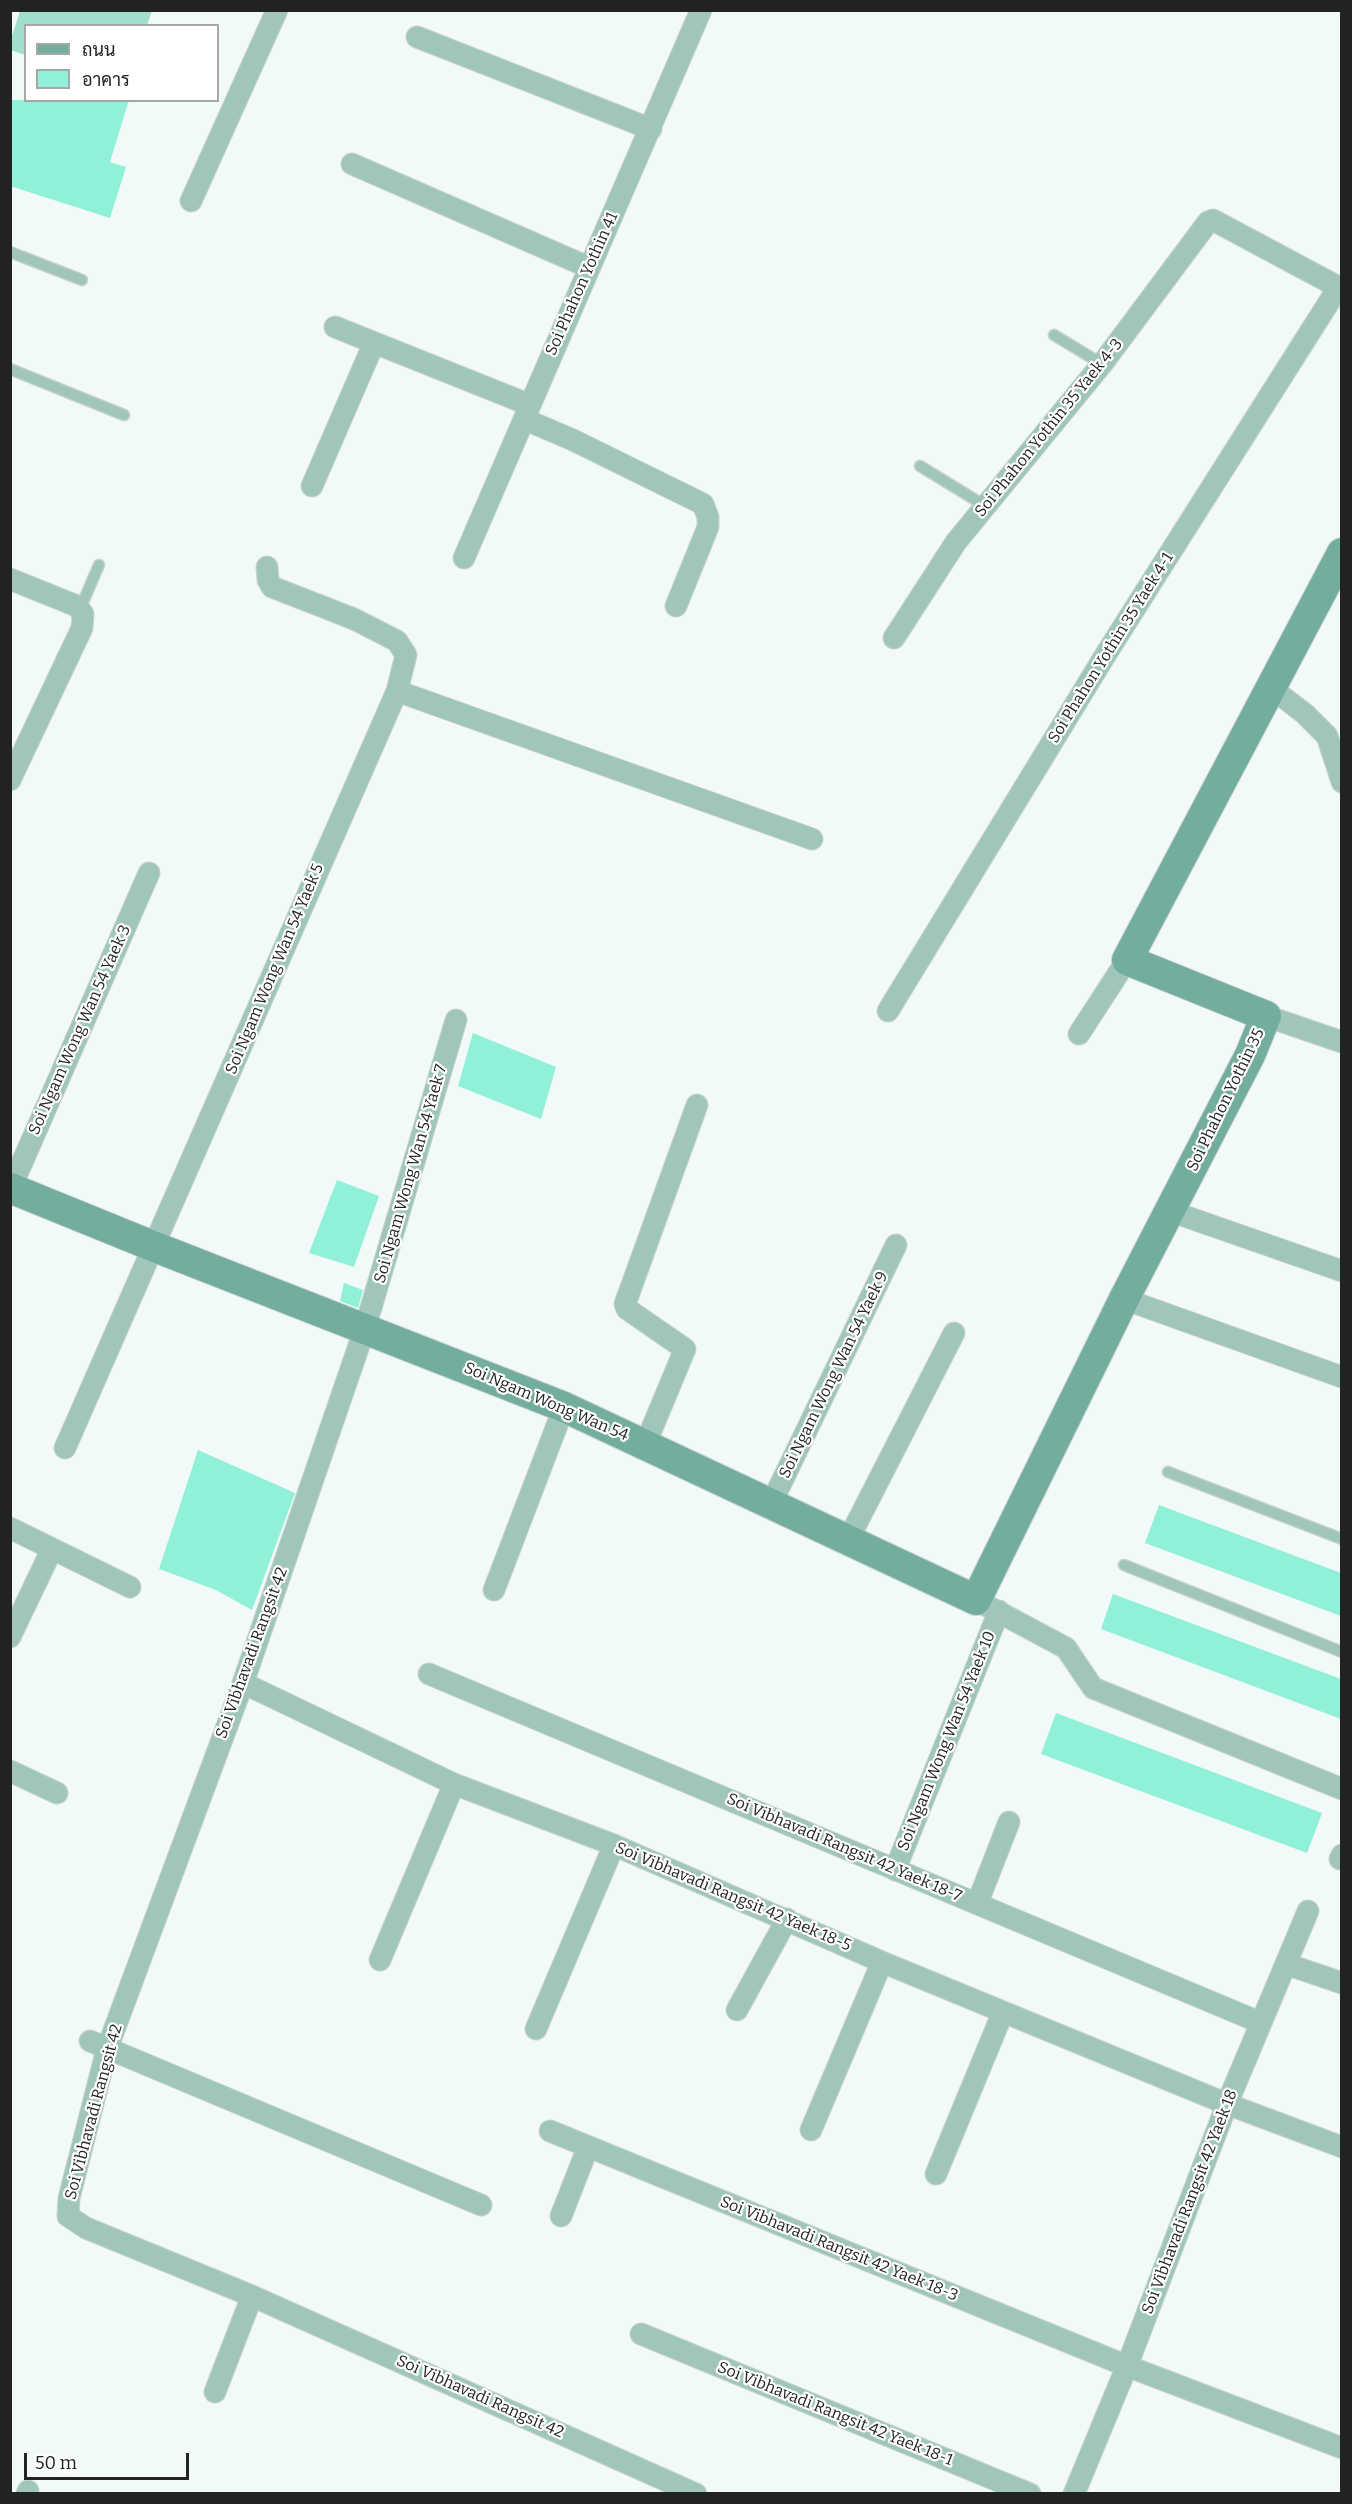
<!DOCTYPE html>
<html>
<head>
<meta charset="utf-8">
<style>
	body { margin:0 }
	#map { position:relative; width:1352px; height:2504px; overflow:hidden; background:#f1faf8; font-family:Bitter,Sarabun,serif }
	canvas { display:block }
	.frame { position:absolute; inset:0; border:12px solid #202322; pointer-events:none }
	.legend { position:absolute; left:24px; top:24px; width:195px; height:78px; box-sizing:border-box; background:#fff; border:2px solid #a6a7a7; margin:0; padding:8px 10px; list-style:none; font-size:18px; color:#202322 }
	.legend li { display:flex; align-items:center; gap:12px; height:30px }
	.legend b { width:30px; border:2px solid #a6a7a7 }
	.scale { position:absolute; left:24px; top:2453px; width:165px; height:27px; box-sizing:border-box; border:3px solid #202322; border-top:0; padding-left:8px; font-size:18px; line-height:21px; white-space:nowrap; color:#202322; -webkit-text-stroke:4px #fff; paint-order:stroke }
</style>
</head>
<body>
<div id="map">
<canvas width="1352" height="2504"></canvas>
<div class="frame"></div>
<ul class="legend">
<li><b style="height:8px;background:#72ad9d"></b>ถนน</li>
<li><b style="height:16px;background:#91f0d8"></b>อาคาร</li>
</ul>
<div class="scale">50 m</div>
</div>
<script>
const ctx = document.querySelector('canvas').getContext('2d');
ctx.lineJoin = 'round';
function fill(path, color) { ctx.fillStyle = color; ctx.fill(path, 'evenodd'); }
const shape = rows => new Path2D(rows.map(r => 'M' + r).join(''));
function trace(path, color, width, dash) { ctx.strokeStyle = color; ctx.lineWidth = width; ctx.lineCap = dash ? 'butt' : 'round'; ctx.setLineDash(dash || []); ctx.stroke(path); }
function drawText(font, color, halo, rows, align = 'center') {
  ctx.font = font + ' Bitter,serif'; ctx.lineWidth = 4.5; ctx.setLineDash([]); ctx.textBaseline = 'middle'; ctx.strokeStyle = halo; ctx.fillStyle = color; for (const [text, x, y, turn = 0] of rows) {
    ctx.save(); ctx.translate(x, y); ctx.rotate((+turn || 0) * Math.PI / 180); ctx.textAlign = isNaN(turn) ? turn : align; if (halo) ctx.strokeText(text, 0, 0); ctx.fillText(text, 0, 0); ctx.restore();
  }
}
const green = shape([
	[20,11,20,10,152,11,147,25,26,26,25,55,11,50,11,39]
]);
const building = shape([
	[10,100,129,100,110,162,126,167,110,218,10,186],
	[473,1033,556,1067,541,1119,458,1086],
	[337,1180,379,1196,354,1267,309,1253],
	[344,1283,363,1290,358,1308,340,1301],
	[198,1450,295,1493,252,1610,216,1590,159,1569],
	[1159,1505,1341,1573,1341,1616,1145,1543],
	[1113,1594,1341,1679,1341,1719,1101,1629],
	[1056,1713,1322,1813,1307,1853,1041,1754]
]);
const lane = shape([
	[10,252,82,280],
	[1054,335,1102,364],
	[10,369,124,415],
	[920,466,987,507],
	[80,609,99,565],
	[1168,1472,1342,1539],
	[1124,1565,1342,1652]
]);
const street = shape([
	[417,37,651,129],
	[352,164,588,267],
	[191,201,277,10],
	[335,327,530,405],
	[524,419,573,440,703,504,708,517,708,527,676,606],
	[312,486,374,343],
	[464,558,701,10],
	[10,579,77,606,83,614,82,628,10,780],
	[894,638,956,542,1102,364,1208,222,1213,220,1342,289],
	[1270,687,1305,714,1327,736,1342,782],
	[397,691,812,839],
	[888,1011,1106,654,1338,288],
	[1266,1016,1342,1042],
	[456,1020,365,1328,243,1683,107,2049,69,2198,68,2216,86,2228,252,2296,696,2494],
	[1079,1034,1127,960],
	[10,1190,149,873],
	[1170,1211,1342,1271],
	[1124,1299,1342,1377],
	[645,1445,685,1349,627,1309,625,1304,697,1105],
	[65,1448,397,691,406,655,397,641,354,619,272,587,268,580,267,567],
	[771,1504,896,1245],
	[10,1528,130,1587],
	[847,1542,954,1333],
	[494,1590,564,1407],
	[976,1600,1066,1648,1093,1688,1342,1789],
	[10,1637,52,1549],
	[429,1674,1259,2022],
	[243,1683,454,1784,614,1845,882,1962,1227,2104,1342,2147],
	[10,1771,57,1793],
	[1340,1859,1342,1855],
	[895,1870,999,1611],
	[977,1904,1009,1822],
	[380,1960,454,1784],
	[1286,1964,1342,1983],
	[737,2010,787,1919],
	[536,2029,614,1845],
	[90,2041,481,2205],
	[811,2130,882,1962],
	[550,2131,1127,2366,1342,2448],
	[936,2174,1003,2012],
	[561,2216,588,2147],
	[641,2334,1030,2494],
	[215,2392,252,2296],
	[27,2494,28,2491],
	[1074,2494,1127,2366,1227,2104,1308,1911]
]);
const secondary = shape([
	[10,1188,155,1247,564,1407,976,1600,1124,1299,1250,1055,1266,1016,1127,960,1342,553]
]);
const streetNames = [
	["Soi Phahon Yothin 41",582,284,-66],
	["Soi Phahon Yothin 35 Yaek 4-3",1049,428,-51],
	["Soi Phahon Yothin 35 Yaek 4-1",1111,648,-58],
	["Soi Ngam Wong Wan 54 Yaek 5",275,969,-67],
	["Soi Ngam Wong Wan 54 Yaek 3",80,1030,-66],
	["Soi Phahon Yothin 35",1226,1100,-64],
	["Soi Ngam Wong Wan 54 Yaek 7",411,1174,-74],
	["Soi Ngam Wong Wan 54 Yaek 9",834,1375,-64],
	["Soi Ngam Wong Wan 54",546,1402,23],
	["Soi Vibhavadi Rangsit 42",252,1653,-70],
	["Soi Ngam Wong Wan 54 Yaek 10",947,1741,-68],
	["Soi Vibhavadi Rangsit 42 Yaek 18-7",844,1848,23],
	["Soi Vibhavadi Rangsit 42 Yaek 18-5",733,1897,23],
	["Soi Vibhavadi Rangsit 42",94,2112,-75],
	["Soi Vibhavadi Rangsit 42 Yaek 18",1190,2202,-69],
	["Soi Vibhavadi Rangsit 42 Yaek 18-3",839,2249,22],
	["Soi Vibhavadi Rangsit 42",480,2397,24],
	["Soi Vibhavadi Rangsit 42 Yaek 18-1",835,2414,22]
];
fill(green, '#a0dfce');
fill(building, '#91f0d8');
trace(lane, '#cbd3d1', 13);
trace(street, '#cbd3d1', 23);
trace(secondary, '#cbd3d1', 32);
trace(lane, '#a0c6bb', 10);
trace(street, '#a0c6bb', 21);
trace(secondary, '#72ad9d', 30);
drawText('16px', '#202322', '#fff', streetNames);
</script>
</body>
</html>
